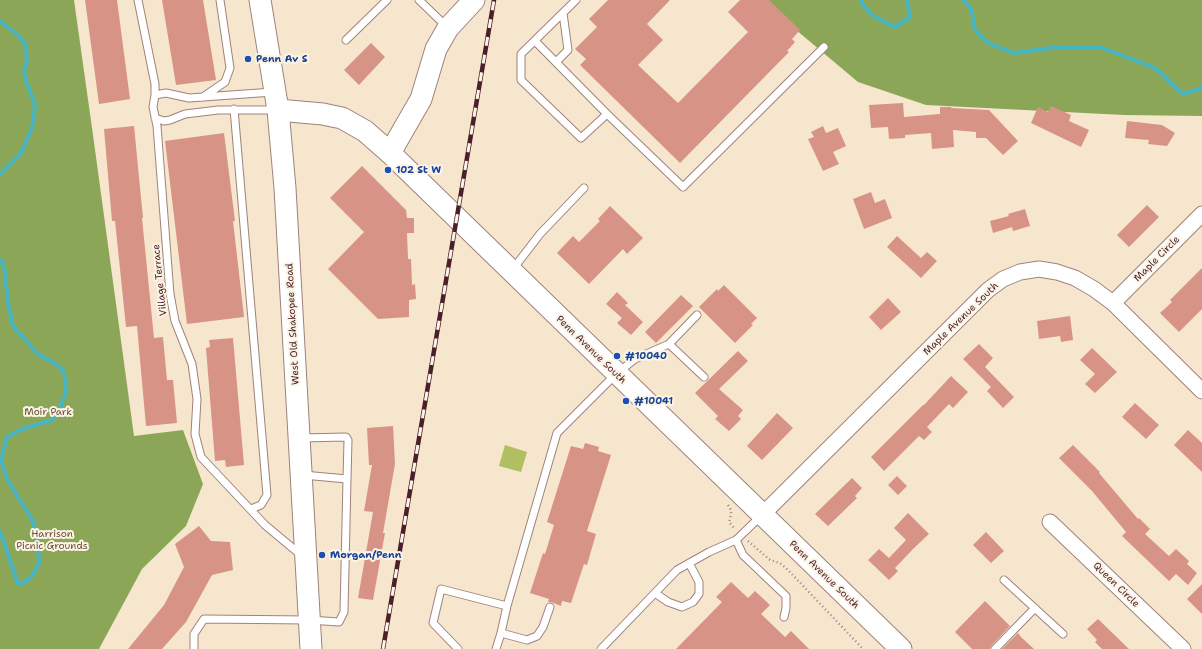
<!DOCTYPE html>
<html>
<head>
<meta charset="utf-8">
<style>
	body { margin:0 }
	canvas { display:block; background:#f6e6cd }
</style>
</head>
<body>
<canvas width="1202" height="649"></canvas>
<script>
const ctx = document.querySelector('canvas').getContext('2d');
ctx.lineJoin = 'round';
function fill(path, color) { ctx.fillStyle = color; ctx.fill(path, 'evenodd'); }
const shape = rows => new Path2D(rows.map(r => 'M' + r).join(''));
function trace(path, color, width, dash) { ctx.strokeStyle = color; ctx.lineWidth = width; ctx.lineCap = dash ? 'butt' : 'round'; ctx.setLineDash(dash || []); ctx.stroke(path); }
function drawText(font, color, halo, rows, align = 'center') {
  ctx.font = font + ' "Shantell Sans",sans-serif'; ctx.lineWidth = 4; ctx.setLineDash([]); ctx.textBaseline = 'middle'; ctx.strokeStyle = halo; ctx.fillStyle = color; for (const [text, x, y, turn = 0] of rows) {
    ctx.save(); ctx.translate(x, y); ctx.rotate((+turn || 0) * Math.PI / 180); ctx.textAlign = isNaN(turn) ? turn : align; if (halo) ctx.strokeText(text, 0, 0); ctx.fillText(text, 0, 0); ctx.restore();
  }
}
const green = shape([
	[505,445,527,452,521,472,499,466]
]);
const forest = shape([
	[0,0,74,0,93,135,134,436,183,430,203,484,186,526,142,569,99,649,0,649],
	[764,0,1202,0,1202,116,1124,115,926,105,858,82,770,8]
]);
const stream = shape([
	[862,0,861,3,873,16,895,27,910,17,907,0],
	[963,0,971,8,975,30,988,43,1014,53,1050,48,1103,48,1155,68,1183,94,1202,88],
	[0,21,19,36,25,44,27,59,24,72,27,84,35,104,32,128,21,153,0,174],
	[0,259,4,265,8,303,13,326,38,354,54,363,63,370,65,379,65,395,58,412,52,420,22,429,7,437,1,460,7,479,33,521,38,546,39,563,32,576,25,582,18,584,0,531]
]);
const building = shape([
	[85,0,117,0,130,99,99,104],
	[162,0,203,0,216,80,176,85],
	[608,0,670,0,647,24,663,40,638,65,678,103,748,32,728,12,740,0,769,0,800,30,792,39,795,42,787,51,789,52,680,163,580,65,586,59,575,49,597,27,589,19],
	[371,43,385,57,359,85,344,70],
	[903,103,904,117,940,114,940,107,951,107,951,108,989,110,1018,141,1003,155,986,138,976,138,976,132,953,130,954,147,932,149,931,133,905,135,905,138,889,139,888,127,871,128,869,105],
	[1051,106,1071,115,1069,121,1089,130,1081,147,1031,123,1038,107,1048,112],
	[1127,121,1162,125,1175,133,1167,146,1148,144,1149,140,1125,138],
	[134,126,143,218,142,218,154,338,163,337,167,380,173,380,177,423,146,426,137,326,126,327,115,221,112,221,104,129],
	[823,126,826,133,838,128,846,146,833,152,839,164,823,171,808,139,814,137,811,132],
	[224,133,235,221,233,221,244,317,187,324,165,141],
	[362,166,406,210,407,218,414,218,414,233,407,233,408,259,411,259,412,285,415,284,416,299,409,300,409,317,378,319,328,269,364,232,330,198],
	[871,192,875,203,885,199,892,218,864,229,853,199],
	[1147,205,1159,217,1129,247,1117,235],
	[610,206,643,238,627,254,623,249,589,284,557,253,573,236,579,242,600,221,598,219],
	[1025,209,1030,226,1013,231,1012,227,993,233,990,221,1009,216,1008,214],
	[897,236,921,258,927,252,937,261,921,278,887,247],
	[1202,268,1202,309,1179,332,1160,313,1172,302,1170,300],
	[724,285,757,318,751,324,753,325,735,343,699,307,717,289,718,291],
	[617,292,628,303,625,305,643,322,631,335,617,323,622,318,606,304],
	[681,295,693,306,656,343,645,332],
	[888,298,901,312,881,330,869,317],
	[1070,316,1073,340,1061,342,1060,336,1039,339,1037,321],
	[233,338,244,465,226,467,225,460,215,461,206,348,210,347,209,340],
	[979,344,993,358,985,367,1014,397,1003,408,987,391,991,387,963,359],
	[1092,348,1117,372,1095,393,1085,384,1095,374,1080,360],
	[738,351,748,361,719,389,743,410,738,416,741,419,729,431,715,419,718,416,695,393],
	[951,376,968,392,953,408,949,404,927,427,932,432,924,440,919,436,884,471,871,457,923,405,924,405],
	[1135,403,1159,425,1146,439,1122,417],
	[777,413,793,428,762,460,747,446],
	[393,426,395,464,383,533,385,533,373,600,358,598,373,512,364,511,372,465,369,465,367,428],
	[1188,430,1202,443,1202,472,1174,445],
	[585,443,599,447,598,451,611,455,587,531,596,534,587,565,584,564,571,603,562,601,561,606,551,602,548,602,549,599,530,593,543,553,545,554,554,525,547,522,571,446,583,449],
	[1073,445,1100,472,1099,473,1138,519,1139,518,1150,529,1145,534,1169,556,1176,549,1189,561,1187,564,1197,573,1188,585,1176,574,1169,581,1122,536,1126,532,1092,491,1059,458],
	[897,476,907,486,898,495,888,485],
	[852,478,862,488,855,496,857,498,828,526,815,514],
	[908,513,929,534,914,548,895,568,898,571,889,580,868,560,879,549,889,558,906,540,894,528],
	[199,526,211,541,230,542,233,570,212,575,186,622,162,649,128,649,164,605,184,567,175,544],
	[986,532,1004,551,991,563,973,545],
	[731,582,748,598,755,591,770,605,761,614,785,637,791,631,809,649,676,649,722,602,716,597],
	[1202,584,1202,614,1187,599],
	[985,601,1010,626,991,646,990,649,972,649,955,632],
	[1098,619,1129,649,1102,649,1095,642,1097,640,1087,629],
	[1018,633,1021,637,1034,649,1002,649]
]);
const path = shape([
	[728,505,731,510,731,515,729,522,735,529],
	[748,541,770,560,780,563,788,570,863,649]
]);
const lane = shape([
	[138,0,155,84,155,95,153,107,157,126,170,294,175,321,192,364,197,399,195,434,201,457,265,525,301,555],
	[419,0,448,28],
	[576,0,521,54,521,80,581,138,607,114,683,187,824,47],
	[346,40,387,0],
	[535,41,607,114],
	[556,62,568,50,563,13],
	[155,95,166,93,189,98,273,92],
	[203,97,225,82,230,68,220,0],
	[234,109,267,495,261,505,251,509],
	[155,118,164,121,170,120,185,114,218,110,277,110],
	[513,269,540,234,584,188],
	[669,344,704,377],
	[301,438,346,437,348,440,347,479],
	[736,540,743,555,786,596,786,608,784,617],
	[1004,580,1063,634],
	[655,593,668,602,682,607,693,602,699,594,699,582,689,563],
	[507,606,501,633,527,640,537,636,543,627,550,607],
	[194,649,194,634,204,619,309,620,339,622,344,612,347,479,303,475],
	[458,649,433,623,441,589,507,606,557,433,616,374,635,359,669,344,697,315],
	[496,649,501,633],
	[601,649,677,570,709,552,736,540,762,515],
	[995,649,1035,608]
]);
const street = shape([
	[1113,303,1202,214],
	[762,515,988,290,1003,279,1020,272,1039,269,1057,272,1075,278,1094,289,1113,303,1202,391],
	[1050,522,1183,649]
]);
const secondary = shape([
	[260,0,278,110,285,188,311,649],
	[278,110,323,114,332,116,342,118,365,131,390,153,901,649],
	[390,153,421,99,436,49,448,28,474,0]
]);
const rail = shape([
	[383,649,494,0]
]);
const markers = [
	[248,59,4,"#1a4fb4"],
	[388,170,4,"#1a4fb4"],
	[617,356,4,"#1a4fb4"],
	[626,401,4,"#1a4fb4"],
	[322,555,4,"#1a4fb4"]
];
const transitNames = [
	["Penn Av S",256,59],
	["102 St W",396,170],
	["#10040",625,356],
	["#10041",634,401],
	["Morgan/Penn",330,555]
];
const streetNames = [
	["Maple Circle",1157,259,-45],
	["Village Terrace",160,280,-96],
	["Maple Avenue South",961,319,-44],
	["West Old Shakopee Road",293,324,-93],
	["Penn Avenue South",591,350,44],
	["Penn Avenue South",824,575,44],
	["Queen Circle",1116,585,44]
];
const parkNames = [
	["Moir Park",48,412],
	["Harrison",52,534],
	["Picnic Grounds",52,546]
];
fill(green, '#b0bf61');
fill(forest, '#8ca657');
trace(stream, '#47b5c2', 4);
fill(building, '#d89387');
trace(lane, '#a0827c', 9);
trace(street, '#a0827c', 17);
trace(secondary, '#a0827c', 23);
trace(path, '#a0827c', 2.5, [1, 3]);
trace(lane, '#fff', 7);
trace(street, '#fff', 15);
trace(secondary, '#fff', 21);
trace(rail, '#4a1f2b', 4.5);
trace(rail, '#fcf5e5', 3, [9]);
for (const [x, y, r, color] of markers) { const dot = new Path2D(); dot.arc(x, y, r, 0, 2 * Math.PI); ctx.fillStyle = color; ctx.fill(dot); trace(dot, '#fcf5e5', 1.5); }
drawText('bold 10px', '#164399', '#fcf5e5', transitNames, 'left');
drawText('10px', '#4a1f2b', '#fcf5e5', streetNames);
drawText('10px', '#694f3b', '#fcf5e5', parkNames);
</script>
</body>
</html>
